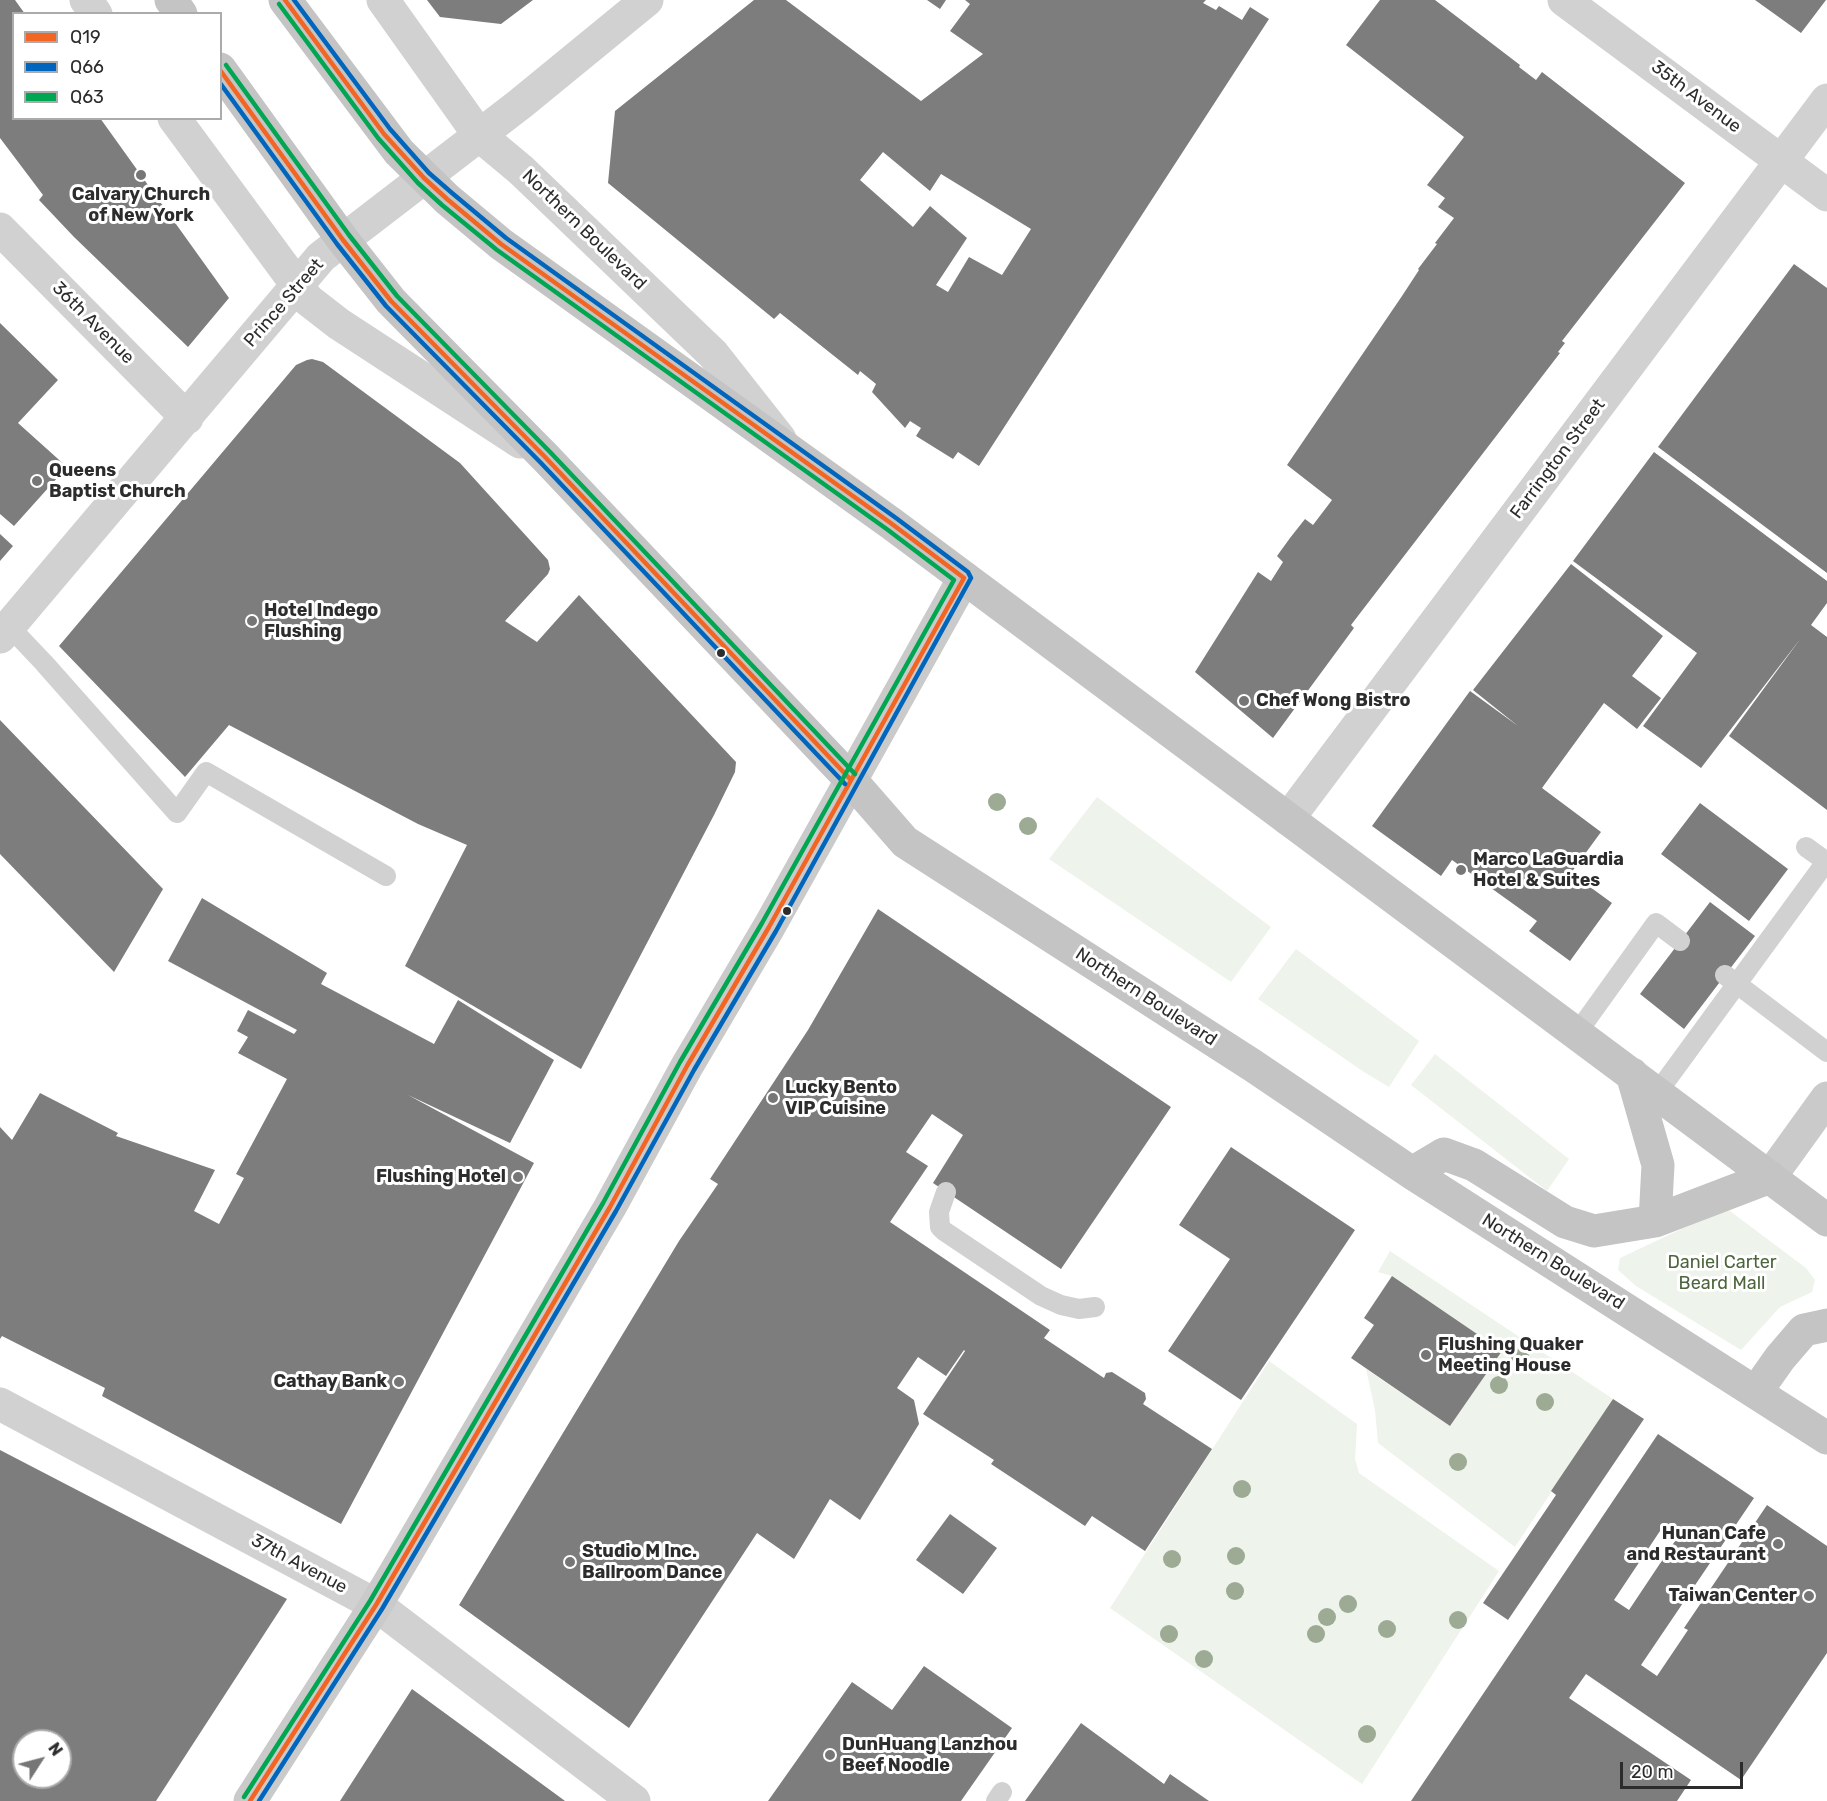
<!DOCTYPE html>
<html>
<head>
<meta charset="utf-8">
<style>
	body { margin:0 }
	#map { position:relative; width:1827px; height:1801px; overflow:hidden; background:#fff; font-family:Rubik,sans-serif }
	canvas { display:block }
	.legend { position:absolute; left:12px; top:12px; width:210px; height:108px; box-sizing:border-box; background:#fff; border:2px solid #ababab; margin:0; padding:8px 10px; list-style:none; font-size:18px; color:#2c2c2c }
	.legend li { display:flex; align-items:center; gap:12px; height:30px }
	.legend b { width:30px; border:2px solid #ababab }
	.north { position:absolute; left:12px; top:1729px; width:60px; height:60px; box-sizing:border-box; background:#fff; border:2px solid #ababab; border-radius:50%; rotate:54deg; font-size:16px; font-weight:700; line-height:24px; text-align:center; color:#2c2c2c }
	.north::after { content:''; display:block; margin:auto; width:21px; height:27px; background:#767676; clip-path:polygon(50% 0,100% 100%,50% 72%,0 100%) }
	.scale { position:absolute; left:1620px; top:1762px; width:123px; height:27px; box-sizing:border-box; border:3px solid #2c2c2c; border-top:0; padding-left:8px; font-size:18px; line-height:21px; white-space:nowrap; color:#2c2c2c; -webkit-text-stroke:4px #fff; paint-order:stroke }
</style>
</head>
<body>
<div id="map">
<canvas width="1827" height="1801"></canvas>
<ul class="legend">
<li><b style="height:8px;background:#f26522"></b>Q19</li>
<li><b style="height:8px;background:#0065bd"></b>Q66</li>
<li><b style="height:8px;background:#00a651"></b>Q63</li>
</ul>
<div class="north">N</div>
<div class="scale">20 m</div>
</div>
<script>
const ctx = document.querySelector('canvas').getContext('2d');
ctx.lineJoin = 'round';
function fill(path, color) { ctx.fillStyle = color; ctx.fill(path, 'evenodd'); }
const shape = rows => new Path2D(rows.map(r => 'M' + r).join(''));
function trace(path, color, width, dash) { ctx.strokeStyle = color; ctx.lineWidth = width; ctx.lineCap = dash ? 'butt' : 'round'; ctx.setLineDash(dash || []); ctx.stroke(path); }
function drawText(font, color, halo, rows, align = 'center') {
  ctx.font = font + ' Rubik,sans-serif'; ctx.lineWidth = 6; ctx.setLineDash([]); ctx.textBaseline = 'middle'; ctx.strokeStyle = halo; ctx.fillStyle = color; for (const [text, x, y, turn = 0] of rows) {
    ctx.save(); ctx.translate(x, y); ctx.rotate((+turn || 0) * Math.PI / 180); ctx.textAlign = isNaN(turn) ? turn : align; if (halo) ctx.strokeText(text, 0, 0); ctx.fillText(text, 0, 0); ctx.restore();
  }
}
const green = shape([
	[1097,797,1271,927,1231,982,1049,859],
	[1296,949,1419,1041,1389,1087,1364,1072,1258,999],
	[1435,1054,1569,1159,1547,1191,1411,1085],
	[1726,1208,1806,1268,1815,1280,1812,1292,1780,1307,1741,1350,1636,1286,1618,1270,1620,1258],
	[1390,1251,1613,1399,1515,1547,1378,1443,1375,1410,1366,1369,1450,1426,1502,1351,1392,1276,1378,1272],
	[1269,1361,1357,1424,1355,1459,1359,1473,1499,1571,1362,1784,1110,1608]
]);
const building = shape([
	[0,0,15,0,25,14,14,14,14,118,100,118,229,298,188,347,74,237,39,200,43,195,0,138],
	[427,0,533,0,501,24,440,17],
	[754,0,786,0,921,101,983,54,950,31,970,4,965,0,1206,0,1203,3,1216,10,1219,6,1242,20,1250,7,1269,19,979,466,958,452,953,459,916,436,921,428,910,421,905,428,872,392,876,384,860,371,858,375,780,313,774,319,608,183,615,111],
	[883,152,930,191,941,174,1031,229,1002,275,969,257,948,292,936,285,967,238,930,206,913,227,860,180],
	[927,0,946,0,940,9],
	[1380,0,1435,0,1520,65,1519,67,1536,80,1542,72,1685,183,1562,341,1565,343,1558,352,1560,353,1351,625,1354,628,1273,738,1195,672,1258,572,1271,581,1283,562,1277,556,1290,538,1305,519,1313,525,1332,500,1287,465,1402,296,1419,270,1418,269,1437,244,1435,243,1454,218,1438,207,1445,198,1427,185,1464,137,1346,45],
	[1755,0,1826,0,1801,33],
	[1794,264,1827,288,1827,573,1658,447],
	[0,323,58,380,18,423,67,467,14,526,0,514],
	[312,359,323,362,460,463,548,560,550,569,548,574,505,621,537,642,579,595,736,762,735,772,714,815,581,1069,405,966,467,845,418,824,229,725,185,777,59,646,296,365,307,360],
	[1654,452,1827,581,1827,603,1811,625,1827,637,1827,810,1729,736,1801,638,1701,768,1643,726,1697,653,1573,561],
	[0,534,13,546,0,561],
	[1571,564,1663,636,1632,676,1661,698,1637,729,1604,703,1542,788,1601,832,1571,873,1612,903,1570,961,1529,931,1537,921,1452,860,1441,876,1372,826,1470,691,1518,726,1473,690],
	[0,720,163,889,114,972,0,854],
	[1700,803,1788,869,1749,921,1661,854],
	[202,898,327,973,321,984,434,1044,458,1000,554,1060,510,1143,408,1095,534,1163,341,1524,102,1396,105,1388,2,1336,0,1339,0,1127,12,1140,40,1093,118,1133,116,1136,215,1170,194,1211,219,1224,244,1178,236,1174,287,1079,238,1053,248,1037,237,1031,248,1010,294,1034,297,1030,168,961],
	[1710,902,1755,936,1684,1029,1640,994],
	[878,909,1171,1107,1061,1269,933,1183,963,1135,932,1114,906,1152,928,1166,890,1222,1050,1330,1044,1338,1104,1378,1106,1373,1112,1372,1145,1393,1146,1399,1143,1404,1212,1449,1145,1551,1092,1516,1085,1526,991,1464,994,1460,923,1414,965,1351,964,1350,946,1376,918,1357,897,1388,914,1400,919,1424,860,1520,830,1499,794,1559,757,1533,629,1728,459,1605,679,1241,718,1184,710,1179,808,1030],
	[1231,1147,1355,1230,1241,1400,1168,1351,1230,1259,1179,1225],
	[1392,1276,1502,1351,1450,1426,1351,1358,1374,1325,1364,1318],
	[1613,1399,1644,1419,1508,1620,1483,1603,1556,1495,1551,1491],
	[1658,1434,1754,1498,1641,1665,1657,1676,1688,1630,1684,1628,1767,1505,1827,1546,1827,1653,1741,1780,1586,1674,1569,1698,1691,1780,1677,1801,1411,1801],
	[1662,1528,1677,1538,1629,1610,1614,1600],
	[0,1450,287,1599,156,1801,0,1801],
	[24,1741,60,1741,60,1777,24,1777],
	[950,1514,997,1548,963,1594,916,1560],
	[924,1666,1012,1728,961,1801,768,1801,852,1682,892,1710],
	[412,1689,561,1798,565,1801,340,1801],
	[1081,1723,1164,1784,1170,1774,1209,1801,1025,1801]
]);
const lane = shape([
	[9,626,44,663,177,813,206,772,386,876],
	[1806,847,1827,862],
	[1725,975,1827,1052],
	[1577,1033,1656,923,1680,941],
	[1657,1093,1826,862],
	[946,1192,939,1212,940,1227,944,1231,1041,1296,1061,1305,1079,1309,1095,1307],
	[996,1801,1002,1792]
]);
const street = shape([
	[86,0,96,14],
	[383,0,479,135,521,170,713,354,780,439],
	[1564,0,1827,195],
	[174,118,308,300,339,324,520,442],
	[0,229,187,418],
	[0,637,321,257,520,104,647,0],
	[1288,819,1827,100],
	[0,1404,376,1605,634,1801]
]);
const secondary = shape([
	[1770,1177,1827,1098],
	[250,1801,376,1605,610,1207,687,1066,769,927,964,578]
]);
const primary = shape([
	[171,0,181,14],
	[285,0,399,152,447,199,501,244,892,524,1827,1220],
	[220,69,343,240,391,301,546,458,850,779,905,842,1252,1065,1412,1173,1827,1438],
	[1632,1074,1658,1165,1655,1221],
	[1412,1173,1444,1154,1474,1165,1565,1222,1594,1231,1655,1221,1770,1177],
	[1756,1392,1780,1358,1804,1330,1827,1325]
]);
const bus1 = shape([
	[220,70,343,240,391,301,546,458,850,779],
	[250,1801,376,1605,610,1207,687,1066,769,927,964,578,892,524,501,244,447,199,424,178,384,134,285,0]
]);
const bus2 = shape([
	[220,83,337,244,386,306,541,463,845,784],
	[259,1801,382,1609,616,1211,694,1070,776,931,971,578,968,572,896,518,506,238,452,193,429,173,390,129,294,0]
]);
const bus3 = shape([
	[226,65,349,235,397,296,551,453,855,774],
	[244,1797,370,1601,603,1203,680,1062,762,923,954,580,888,530,497,250,442,205,418,183,378,138,279,4]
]);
const trees = [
	[997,802],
	[1028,826],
	[1520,1357],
	[1499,1385],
	[1545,1402],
	[1458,1462],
	[1242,1489],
	[1236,1556],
	[1172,1559],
	[1235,1591],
	[1348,1604],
	[1327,1617],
	[1458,1620],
	[1387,1629],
	[1169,1634],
	[1316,1634],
	[1204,1659],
	[1367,1734]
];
const markers = [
	[141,175,6,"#767676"],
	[37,481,6,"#767676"],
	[252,621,6,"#767676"],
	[721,653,5,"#2c2c2c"],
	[1244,701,6,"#767676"],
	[1461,870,6,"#767676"],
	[787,911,5,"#2c2c2c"],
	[773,1098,6,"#767676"],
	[518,1177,6,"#767676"],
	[1426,1355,6,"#767676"],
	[399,1382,6,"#767676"],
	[1778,1544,6,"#767676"],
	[570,1562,6,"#767676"],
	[1809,1596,6,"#767676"],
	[830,1755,6,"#767676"]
];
const streetNames = [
	["35th Avenue",1696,97,37],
	["Northern Boulevard",584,230,44],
	["Prince Street",284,303,-49],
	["36th Avenue",93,323,45],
	["Farrington Street",1558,459,-53],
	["Northern Boulevard",1146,997,33],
	["Northern Boulevard",1553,1262,32],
	["37th Avenue",299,1564,28]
];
const poiNames = [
	["Calvary Church",141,195,"center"],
	["of New York",141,216,"center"],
	["Queens",49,471],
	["Baptist Church",49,492],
	["Hotel Indego",264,611],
	["Flushing",264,632],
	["Chef Wong Bistro",1256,701],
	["Marco LaGuardia",1473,860],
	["Hotel & Suites",1473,881],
	["Lucky Bento",785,1088],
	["VIP Cuisine",785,1109],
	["Flushing Hotel",506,1177,"right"],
	["Flushing Quaker",1438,1345],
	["Meeting House",1438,1366],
	["Cathay Bank",387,1382,"right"],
	["Hunan Cafe",1766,1534,"right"],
	["and Restaurant",1766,1555,"right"],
	["Studio M Inc.",582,1552],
	["Ballroom Dance",582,1573],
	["Taiwan Center",1797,1596,"right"],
	["DunHuang Lanzhou",842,1745],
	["Beef Noodle",842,1766]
];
const parkNames = [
	["Daniel Carter",1722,1263],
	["Beard Mall",1722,1284]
];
fill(green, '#eef3eb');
fill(building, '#7d7d7d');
trace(lane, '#d1d1d1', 20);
trace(street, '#d1d1d1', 33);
trace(secondary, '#cacaca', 33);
trace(primary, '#c4c4c4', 33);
trace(bus1, '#f26522', 4.5);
trace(bus2, '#0065bd', 4.5);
trace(bus3, '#00a651', 4.5);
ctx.fillStyle = '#9daa94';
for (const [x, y] of trees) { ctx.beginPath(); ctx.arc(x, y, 9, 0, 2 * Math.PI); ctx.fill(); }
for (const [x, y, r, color] of markers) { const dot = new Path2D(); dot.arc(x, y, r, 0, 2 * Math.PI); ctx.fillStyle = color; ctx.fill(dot); trace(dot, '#fff', 2); }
drawText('18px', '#2c2c2c', '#fff', streetNames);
drawText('bold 18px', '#2c2c2c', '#fff', poiNames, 'left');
drawText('18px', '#4d653c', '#fff', parkNames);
</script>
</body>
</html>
